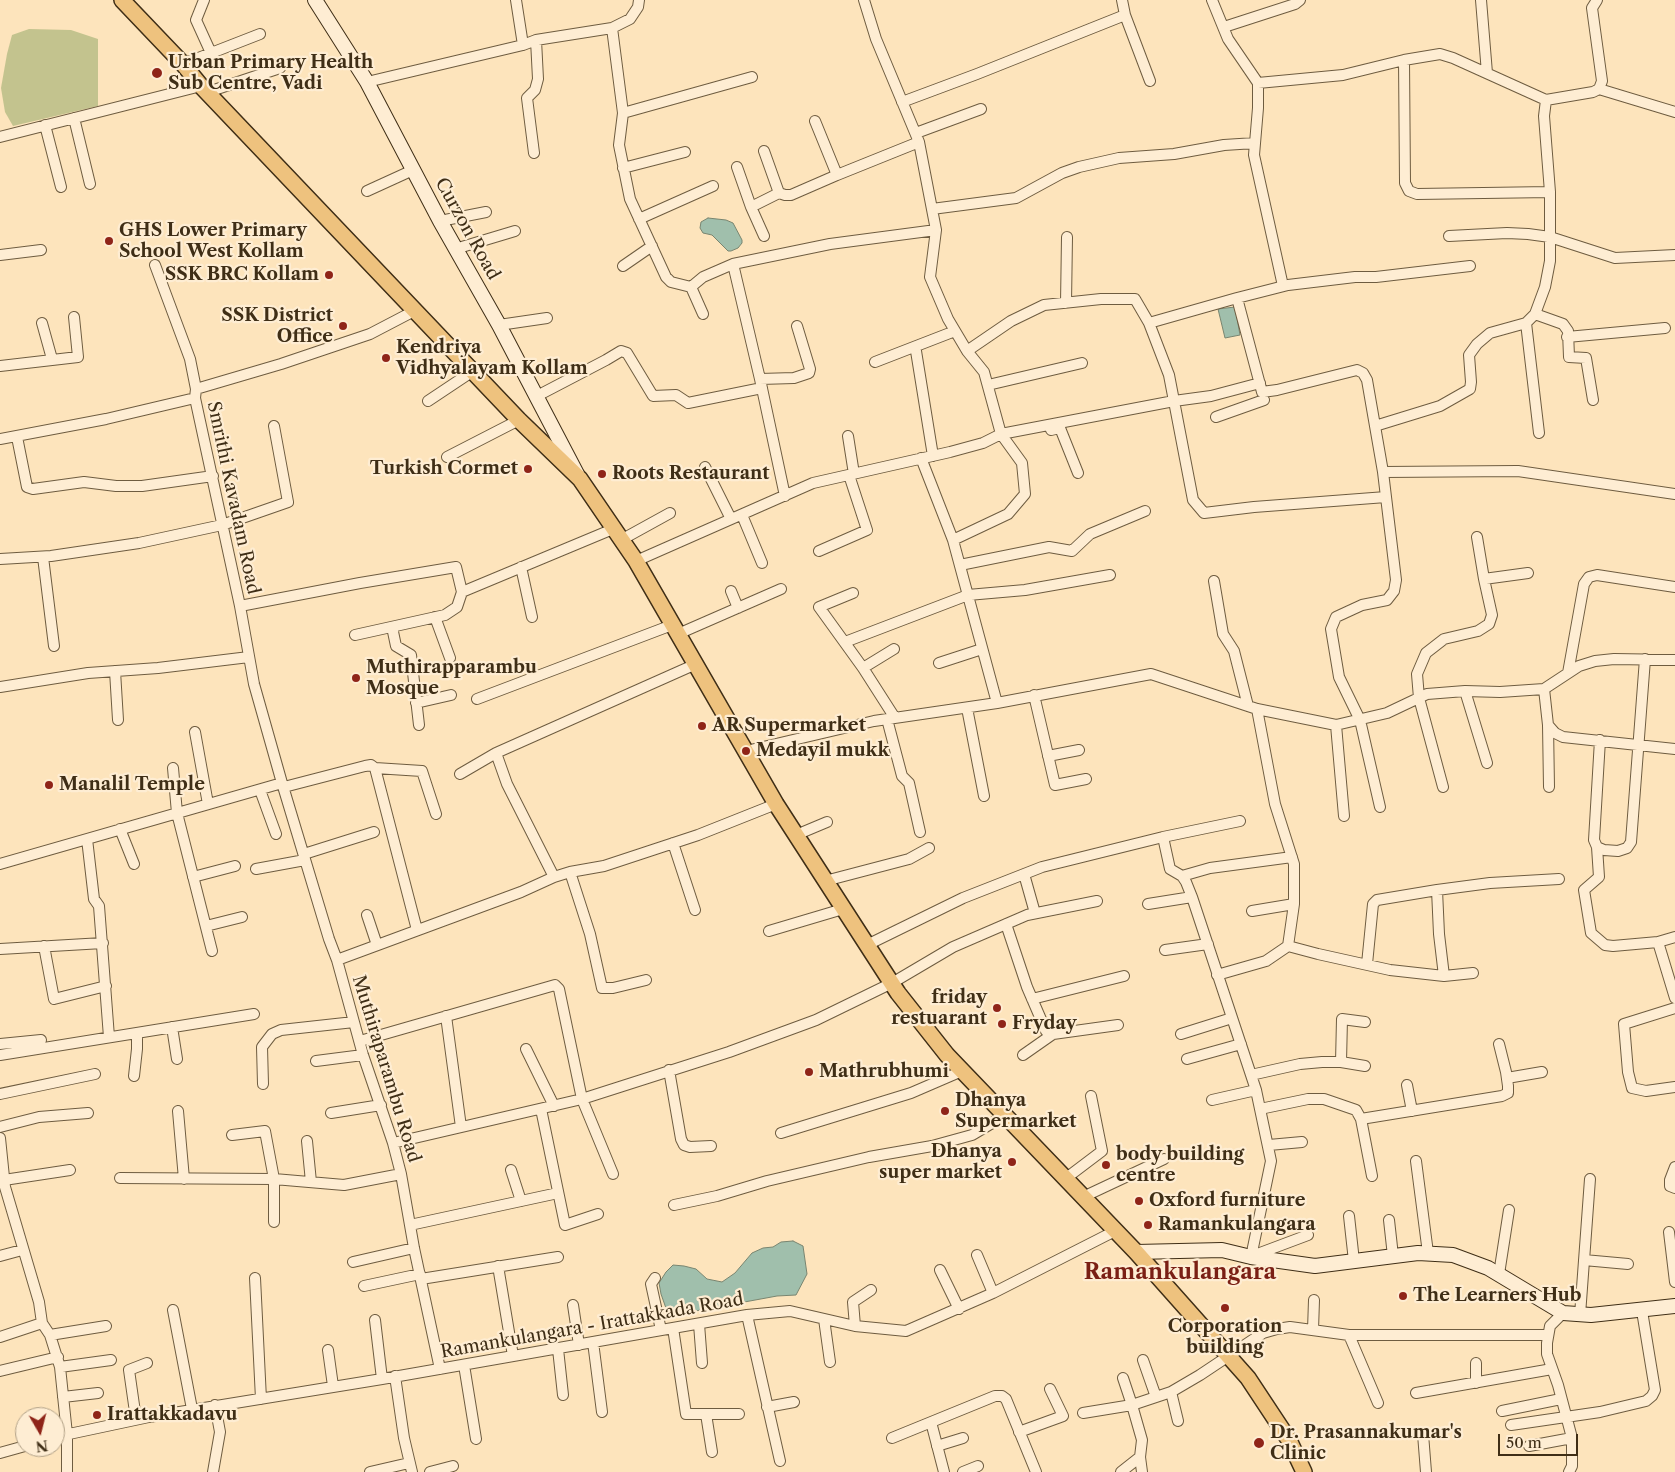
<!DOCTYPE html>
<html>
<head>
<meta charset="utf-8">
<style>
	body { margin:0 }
	#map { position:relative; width:1675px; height:1472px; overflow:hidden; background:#fde4bc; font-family:"Libre Caslon Text",serif }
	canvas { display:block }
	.north { position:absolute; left:15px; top:1407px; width:50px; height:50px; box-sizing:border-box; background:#feedd3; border:1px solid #b2a187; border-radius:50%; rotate:172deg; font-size:14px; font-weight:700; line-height:20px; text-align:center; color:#3f2e16 }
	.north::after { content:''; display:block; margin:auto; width:18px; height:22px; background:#8f2418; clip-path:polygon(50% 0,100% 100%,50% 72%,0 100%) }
	.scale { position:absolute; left:1498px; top:1434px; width:80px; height:22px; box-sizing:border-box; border:2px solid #3f2e16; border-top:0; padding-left:6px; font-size:15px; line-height:18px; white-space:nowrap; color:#3f2e16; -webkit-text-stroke:4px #feedd3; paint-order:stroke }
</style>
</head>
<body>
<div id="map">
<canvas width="1675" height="1472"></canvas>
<div class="north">N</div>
<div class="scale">50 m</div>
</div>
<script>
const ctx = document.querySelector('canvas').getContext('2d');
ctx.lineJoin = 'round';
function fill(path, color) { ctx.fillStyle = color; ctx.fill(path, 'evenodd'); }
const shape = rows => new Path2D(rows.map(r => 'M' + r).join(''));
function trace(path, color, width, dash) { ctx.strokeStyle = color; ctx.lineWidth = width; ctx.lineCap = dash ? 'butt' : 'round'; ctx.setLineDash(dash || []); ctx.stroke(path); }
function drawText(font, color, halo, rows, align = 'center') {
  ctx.font = font + ' "Libre Caslon Text",serif'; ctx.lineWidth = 4.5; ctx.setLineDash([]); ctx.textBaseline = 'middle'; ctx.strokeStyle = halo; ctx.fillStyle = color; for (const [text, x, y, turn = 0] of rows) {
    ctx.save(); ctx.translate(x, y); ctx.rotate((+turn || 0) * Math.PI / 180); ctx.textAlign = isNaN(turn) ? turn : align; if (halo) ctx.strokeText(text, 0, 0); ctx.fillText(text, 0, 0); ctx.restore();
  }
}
const green = shape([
	[29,29,71,30,98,39,98,106,13,126,5,112,1,88,7,54,12,35]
]);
const water = shape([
	[708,218,726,220,733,223,742,240,742,243,738,248,731,251,728,251,712,235,703,233,700,228,701,222,708,218],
	[1235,307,1240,335,1225,338,1218,309,1235,307],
	[793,1241,803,1246,807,1274,796,1295,777,1296,690,1312,668,1314,661,1294,659,1283,666,1272,673,1265,684,1266,696,1269,707,1279,722,1282,735,1273,752,1253,763,1248,773,1247,781,1242,793,1241]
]);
const street = shape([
	[204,0,196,20,211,53],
	[516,0,523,45],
	[1122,0,1125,15,1150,81],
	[1212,0,1228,39,1258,83,1343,75,1404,60,1440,54,1453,58,1546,100],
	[1481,0,1487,73],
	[1224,27,1295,4,1300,0],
	[612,28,623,113,619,145,630,199,666,277,671,282,691,287,703,277,733,264,830,244,936,230],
	[1404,60,1405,183,1409,191,1417,194,1550,192],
	[183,64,260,34],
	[367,82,523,45,536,40,612,28,630,19,638,7,639,0],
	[1258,83,1258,108,1254,155,1283,286],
	[1599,89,1675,112],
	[208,92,280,68],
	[902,102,977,74,1125,15],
	[623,113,752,77],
	[74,118,90,184],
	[815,121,837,175],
	[45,125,61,187],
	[916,133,981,109],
	[0,137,201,86],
	[764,151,779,193,785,195,791,195,837,175,919,142],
	[534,153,527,98,535,90,538,79,536,40],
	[737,167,751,207],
	[623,168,685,152],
	[367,191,413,170],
	[932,209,1016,198,1062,173,1079,167,1119,158,1174,154,1224,145,1255,143],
	[639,219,713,186],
	[440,221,486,212],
	[764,236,751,207,779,193],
	[1449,236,1507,233,1528,234,1550,237,1615,258,1675,255],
	[455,249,515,231],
	[0,255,41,250],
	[733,264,760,379,785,496],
	[155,265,190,359,196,389],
	[623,266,652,246],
	[691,287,703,314],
	[1237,298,1288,285,1355,277,1376,277,1470,266],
	[1066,303,1067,237],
	[416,310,370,334,281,364,196,389,195,398,240,606,254,684,282,783,329,939,337,960,363,1055,393,1143,401,1174,414,1248,440,1369],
	[1535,314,1563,324,1568,331,1569,357,1586,358,1593,400],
	[42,323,52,359],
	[1149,323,1169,375,1193,500,1204,513,1254,507,1386,497],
	[1526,323,1539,433],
	[499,325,547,318],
	[1567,337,1665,328],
	[916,351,933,456],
	[967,351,1011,321,1044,305,1101,299,1135,299,1149,323,1237,298,1262,392,1277,390,1357,370,1363,373,1367,380,1383,472,1396,580,1394,591,1387,600,1362,605,1336,617,1331,629,1339,677,1360,720,1380,807],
	[875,362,955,331],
	[0,366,78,357,74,317],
	[760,379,794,378,809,373,810,369,797,326],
	[988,385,1082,363],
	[537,396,606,360,621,351,627,353,653,396,676,395,688,403,762,388],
	[428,401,473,371],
	[1216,417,1264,400],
	[1375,426,1440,406,1470,389,1471,382,1469,355,1477,344,1490,333,1526,323,1535,314,1545,287,1550,261,1550,192,1544,116,1546,100,1593,92,1599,89,1602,81,1592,8,1597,0],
	[1051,430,1060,428,1078,473],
	[848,436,854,474],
	[17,437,27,487,33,489,84,482,116,486,142,486,213,476],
	[0,439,106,419,195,398],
	[447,457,519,420],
	[921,458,953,540,997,703],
	[705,467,731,519],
	[1383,472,1518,471,1675,494],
	[742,515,762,563],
	[1477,537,1484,579,1528,573],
	[621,540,670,513],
	[953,540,1008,514,1025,494,1022,463,1001,434,1174,401,1211,396,1260,383],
	[819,551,867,530,849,475],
	[43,557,54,646],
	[0,559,51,556,139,543,222,525,288,502,274,426],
	[636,561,813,483,950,452,983,443,1001,434,984,372,967,351,948,319,930,277,936,230,919,142,876,39,864,0],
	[960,565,1049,547,1072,551,1090,534,1145,511],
	[521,567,532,617],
	[1214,581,1223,634,1234,651,1248,706],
	[731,591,738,608],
	[853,593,819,607,863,668,895,718],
	[240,606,360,583,456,567,462,592,613,529],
	[435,617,450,658],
	[392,627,396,646,411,655,419,725],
	[678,634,781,589],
	[355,635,445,615,457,607,462,592],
	[845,642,968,595,1025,590,1110,575],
	[939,663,982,649],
	[863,668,894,649],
	[115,671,118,720],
	[1568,673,1584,584,1589,577,1597,575,1675,587],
	[0,687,88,673,158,668,249,657],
	[1544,689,1548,725,1555,733,1563,737,1675,749],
	[1465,691,1487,763],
	[1034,695,1055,785,1086,779],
	[477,699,672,625],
	[416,703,451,695],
	[967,708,984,796],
	[887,719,902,776,909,783,920,832],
	[1336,725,1344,816],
	[1548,725,1549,787],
	[195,732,208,804],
	[1600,740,1594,840,1597,847,1604,850,1618,851,1627,848,1631,842,1645,659],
	[746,751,874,721,997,703,1151,674,1257,709,1336,725,1387,713,1427,694,1465,691,1500,692,1544,689,1579,666,1595,661,1614,659,1675,660],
	[1048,756,1079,750],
	[173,768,177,813,212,951],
	[375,768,422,771,436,814],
	[460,774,496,753],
	[284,787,365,766,371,765,375,768,417,930],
	[1443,787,1419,698,1417,674,1426,653,1444,639,1478,631,1489,624,1492,615,1484,579],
	[260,790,276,834],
	[120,829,134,864],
	[796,835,827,822],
	[1163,837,1170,869,1182,876,1210,868,1292,857],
	[87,839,94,899,99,906,109,1037],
	[673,843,695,910],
	[1597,847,1599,877,1584,890,1591,933,1605,945,1613,946,1658,942,1675,937],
	[304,854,374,832],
	[0,864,282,783],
	[256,869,305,860],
	[570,872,590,934,602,988,613,988,646,980],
	[1024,874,1035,913],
	[1182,876,1186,882,1192,897],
	[193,877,235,866],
	[554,877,507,784,496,753,696,664],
	[825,881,909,859,929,848],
	[1437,890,1439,934,1444,976],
	[1148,904,1192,897,1256,1090,1271,1161,1251,1257],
	[1252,911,1294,904],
	[367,915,377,945],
	[1006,924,1027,987,1046,1031,1053,1034,1118,1025],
	[206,926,242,917],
	[769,931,843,909],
	[1658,942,1675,998],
	[867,945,963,898,1042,867,1163,837,1240,821],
	[44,946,54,999,106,986],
	[1288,946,1318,954,1390,970,1444,976,1473,973],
	[0,949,103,943],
	[1165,950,1208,944],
	[337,960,521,892,554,877,570,872,604,866,698,835,776,804],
	[1367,964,1373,904,1377,900,1437,890,1490,883,1559,879],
	[1217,975,1266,961,1288,946,1294,904,1294,864,1275,804,1257,709],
	[1032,999,1124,976],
	[1675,1008,1624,1024,1628,1072,1632,1088,1646,1091,1675,1087],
	[446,1016,461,1127],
	[172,1027,177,1059],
	[1181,1034,1232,1018],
	[360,1041,555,985,559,989,582,1099,613,1174],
	[0,1044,41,1040],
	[526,1049,554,1106],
	[0,1055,254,1014],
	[1023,1055,1053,1034],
	[1187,1059,1241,1044],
	[316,1061,363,1055],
	[1341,1062,1342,1019,1365,1022],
	[669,1070,681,1139,684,1145,690,1147,711,1146],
	[1251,1075,1300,1064,1322,1062,1341,1062,1365,1066],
	[134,1076,137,1049,137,1034],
	[1507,1078,1542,1072],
	[263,1084,262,1047,272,1034,281,1030,354,1022],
	[1407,1085,1412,1111],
	[0,1094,95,1074],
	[1212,1100,1256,1090],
	[541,1109,565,1225,598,1214],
	[1260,1109,1308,1099,1324,1099,1356,1110,1361,1119,1372,1176],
	[178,1111,184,1179],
	[331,1113,381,1105],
	[1361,1119,1502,1096,1508,1093,1508,1086,1506,1072,1499,1044],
	[0,1127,39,1117,88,1113],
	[781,1133,911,1093,962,1071],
	[232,1135,265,1131,274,1179,274,1222],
	[0,1138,5,1187,39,1302,42,1323,50,1335,60,1367,67,1434,67,1472],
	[307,1141,311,1182],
	[393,1143,582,1099,729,1052,816,1020,892,983,953,947,1027,915,1097,901],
	[1269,1145,1302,1142],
	[1416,1161,1428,1253],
	[1675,1167,1670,1180,1670,1186,1675,1188],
	[511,1170,521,1201],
	[120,1178,274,1179,344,1185,401,1174],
	[1065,1179,1102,1151,1091,1096],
	[4,1180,70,1170],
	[1083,1197,1164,1159],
	[674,1205,717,1196,767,1181,869,1157,932,1146,972,1135,1004,1116],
	[1349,1216,1354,1261],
	[1389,1220,1393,1256],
	[410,1225,558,1193],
	[1669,1232,1675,1282],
	[977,1255,993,1293],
	[0,1256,22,1250],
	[1252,1256,1308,1235],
	[1584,1260,1628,1264],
	[353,1262,414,1248],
	[498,1266,513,1356],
	[940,1270,959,1309],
	[1499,1274,1509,1210],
	[255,1278,261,1399],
	[655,1278,651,1284,661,1330],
	[421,1279,558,1257],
	[364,1286,420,1274],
	[573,1305,579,1345],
	[173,1310,192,1409],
	[1563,1313,1550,1326,1547,1343,1547,1354,1558,1385,1572,1438,1572,1466,1569,1472],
	[747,1315,780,1461],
	[1580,1315,1590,1179],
	[824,1319,830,1362],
	[375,1320,382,1379],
	[699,1324,702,1363],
	[855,1326,853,1302,871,1290],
	[673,1328,686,1414,739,1414],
	[1313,1330,1314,1300],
	[50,1335,106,1326],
	[1349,1335,1378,1403],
	[0,1337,42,1323],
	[593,1342,602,1412],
	[558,1349,563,1395],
	[328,1350,333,1386],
	[1143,1360,1156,1397],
	[1476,1363,1476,1383],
	[464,1365,476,1439],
	[60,1367,111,1360],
	[0,1371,58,1357],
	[395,1376,404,1438,412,1472],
	[1171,1392,1178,1421],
	[1416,1393,1552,1369],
	[63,1397,98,1393],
	[767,1407,794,1402],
	[1502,1411,1561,1399],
	[1083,1413,1132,1405,1123,1378],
	[706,1414,712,1452],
	[136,1419,129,1370,147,1363],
	[931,1422,944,1472],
	[1511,1425,1600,1412,1646,1401,1652,1396,1655,1390,1642,1311],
	[1019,1432,1063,1416,1050,1389],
	[1423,1434,1426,1472],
	[55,1437,149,1417,382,1379,747,1315,790,1311,855,1326,906,1331,993,1293,1115,1231],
	[892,1438,995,1396,1002,1396,1006,1399,1036,1472],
	[937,1446,963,1438],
	[1529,1446,1572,1438],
	[0,1453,25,1446],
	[1140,1457,1142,1472],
	[213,1472,220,1432,215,1405],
	[370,1472,409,1463],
	[430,1472,453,1466],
	[963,1472,978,1466],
	[1121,1472,1140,1457,1142,1440,1132,1405,1171,1392,1200,1375,1263,1333,1277,1329,1290,1327,1349,1335,1548,1335]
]);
const secondary = shape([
	[315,0,367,82,440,221,499,325,577,474],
	[1136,1252,1222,1250,1251,1257,1315,1266,1418,1253,1453,1255,1488,1268,1563,1313,1591,1315,1675,1306]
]);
const primary = shape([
	[122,0,183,64,201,86,519,420,580,479,636,561,776,804,898,993,947,1055,1136,1252,1248,1378,1289,1440,1304,1472]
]);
const markers = [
	[157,73,6,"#8f2418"],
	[109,241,5,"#8f2418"],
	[329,275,5,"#8f2418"],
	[343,326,5,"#8f2418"],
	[386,358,5,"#8f2418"],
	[528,469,5,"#8f2418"],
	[602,474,5,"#8f2418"],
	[356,678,5,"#8f2418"],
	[702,726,5,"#8f2418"],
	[746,751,5,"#8f2418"],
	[49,785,5,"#8f2418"],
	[997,1008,5,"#8f2418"],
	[1002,1024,5,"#8f2418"],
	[809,1072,5,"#8f2418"],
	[945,1111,5,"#8f2418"],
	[1012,1162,5,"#8f2418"],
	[1106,1165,5,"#8f2418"],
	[1139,1201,5,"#8f2418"],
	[1148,1225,5,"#8f2418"],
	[1403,1296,5,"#8f2418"],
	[1225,1308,5,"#8f2418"],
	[97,1415,5,"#8f2418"],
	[1259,1443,6,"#8f2418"]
];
const poiNames = [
	["Urban Primary Health",168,63],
	["Sub Centre, Vadi",168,84],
	["GHS Lower Primary",119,231],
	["School West Kollam",119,252],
	["SSK BRC Kollam",319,275,"right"],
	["SSK District",333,316,"right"],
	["Office",333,337,"right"],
	["Kendriya",396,348],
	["Vidhyalayam Kollam",396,369],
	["Turkish Cormet",518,469,"right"],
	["Roots Restaurant",612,474],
	["Muthirapparambu",366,668],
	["Mosque",366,689],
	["AR Supermarket",712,726],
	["Medayil mukk",756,751],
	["Manalil Temple",59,785],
	["friday",987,998,"right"],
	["restuarant",987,1019,"right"],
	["Fryday",1012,1024],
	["Mathrubhumi",819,1072],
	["Dhanya",955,1101],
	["Supermarket",955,1122],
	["Dhanya",1002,1152,"right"],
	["super market",1002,1173,"right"],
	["body building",1116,1155],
	["centre",1116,1176],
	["Oxford furniture",1149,1201],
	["Ramankulangara",1158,1225],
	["The Learners Hub",1413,1296],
	["Corporation",1225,1327,"center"],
	["building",1225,1348,"center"],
	["Irattakkadavu",107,1415],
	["Dr. Prasannakumar's",1270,1433],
	["Clinic",1270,1454]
];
const streetNames = [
	["Curzon Road",467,229,61],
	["Smrithi Kavadam Road",233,498,78],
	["Muthiraparambu Road",386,1069,73],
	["Ramankulangara - Irattakkada Road",592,1326,-10]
];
const districtNames = [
	["Ramankulangara",1180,1273]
];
fill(green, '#c3c38e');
fill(water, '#a0bfac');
trace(water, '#798570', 1);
trace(street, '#6e5c40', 12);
trace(secondary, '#3f2e16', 16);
trace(primary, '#3f2e16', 18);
trace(street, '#feedd3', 10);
trace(secondary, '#feedd3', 14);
trace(primary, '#eec27e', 15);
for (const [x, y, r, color] of markers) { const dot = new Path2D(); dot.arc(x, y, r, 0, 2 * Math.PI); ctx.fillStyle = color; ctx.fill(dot); trace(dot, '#feedd3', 2); }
drawText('bold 18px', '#3f2e16', '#feedd3', poiNames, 'left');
drawText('18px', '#3f2e16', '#feedd3', streetNames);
drawText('bold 22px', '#7a1f14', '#feedd3', districtNames);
</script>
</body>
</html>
